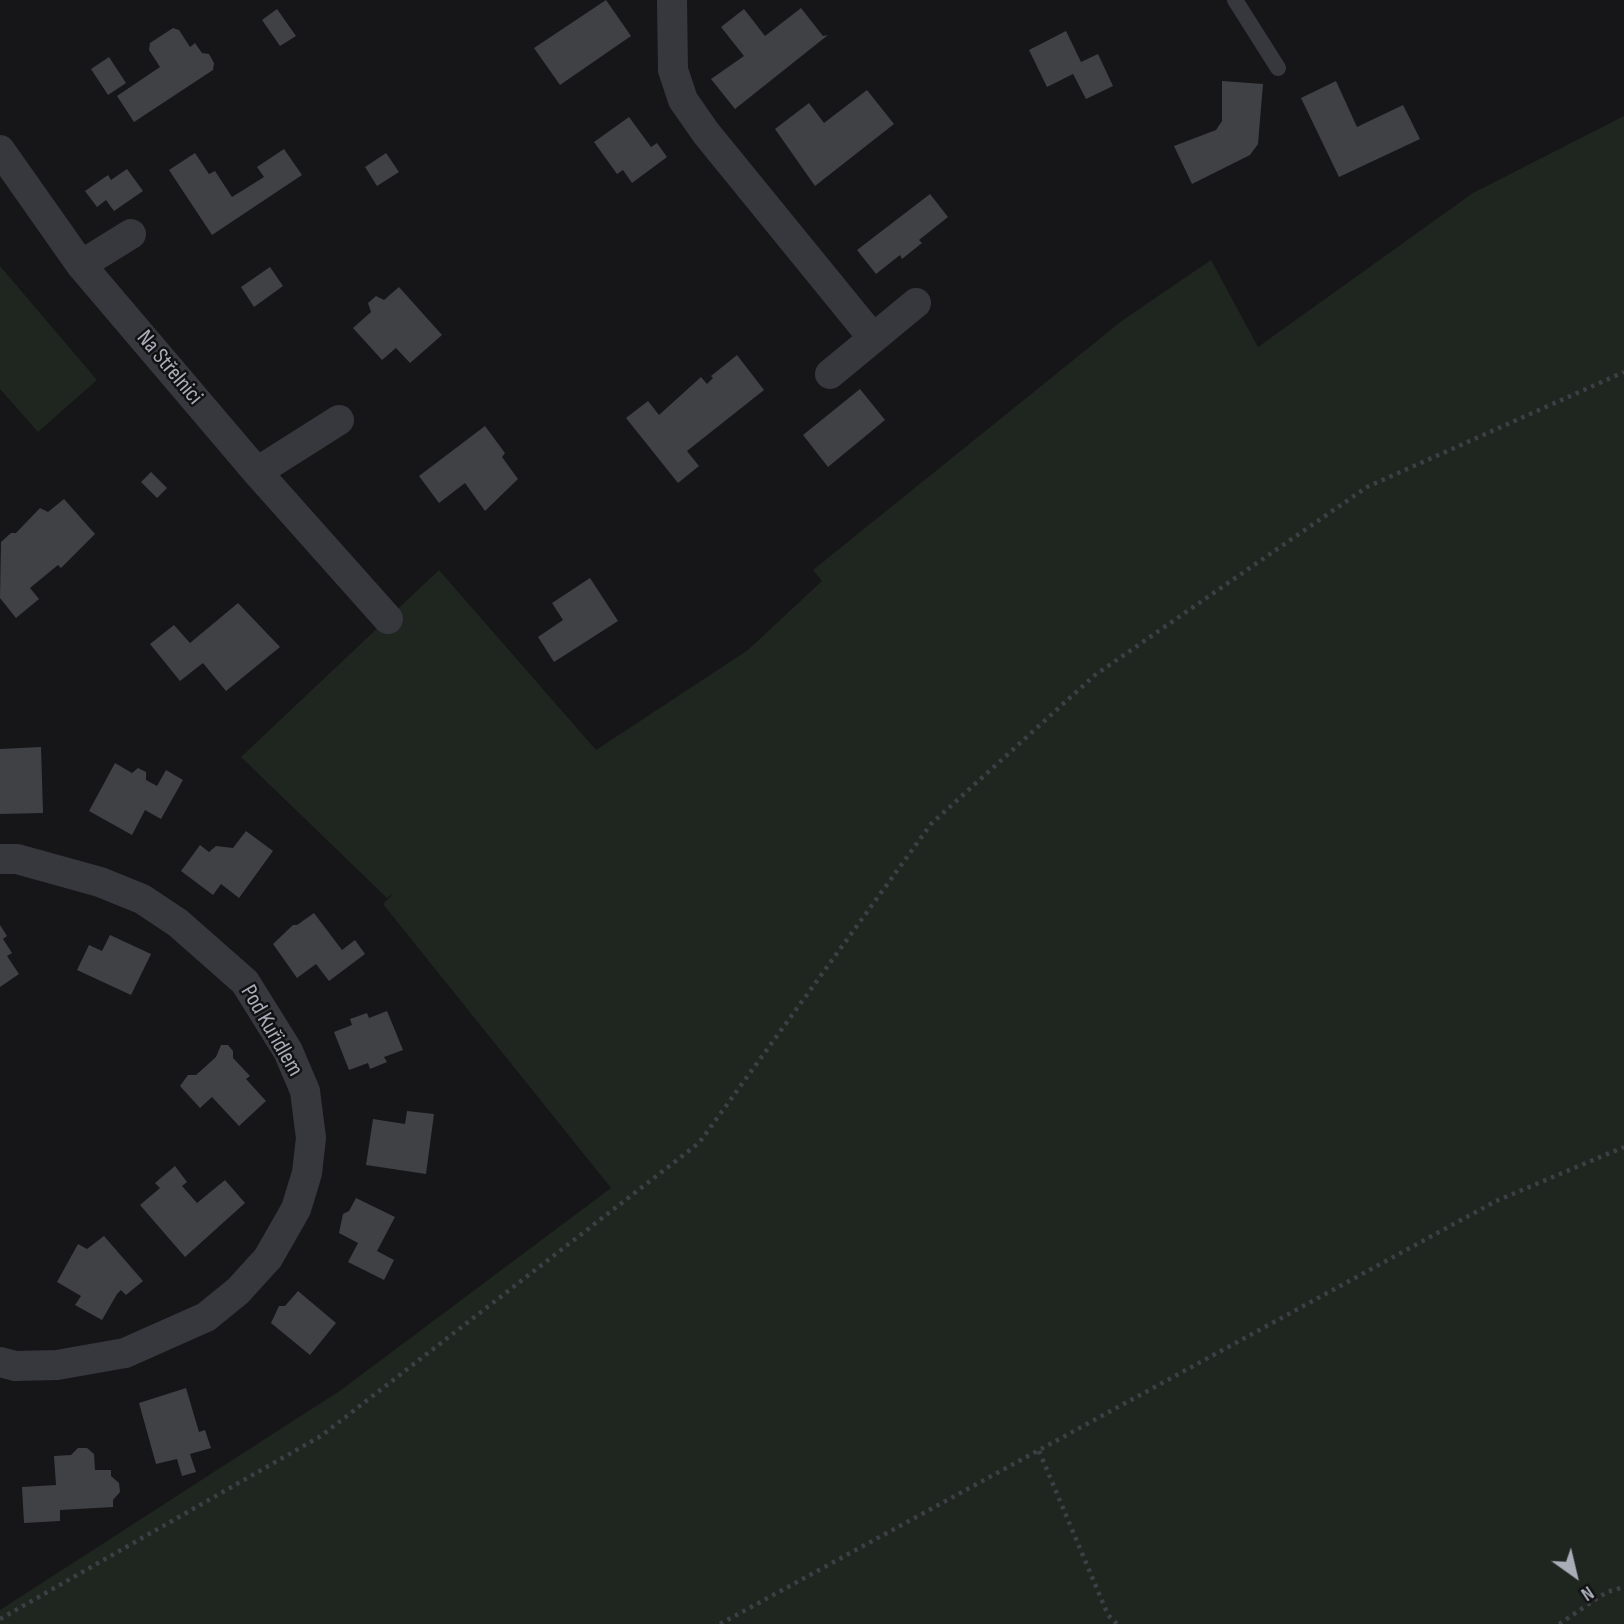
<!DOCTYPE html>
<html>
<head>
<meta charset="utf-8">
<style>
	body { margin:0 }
	#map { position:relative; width:1624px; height:1624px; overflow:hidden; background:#161618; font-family:"Sofia Sans Condensed",sans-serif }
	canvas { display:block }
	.north { position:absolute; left:1540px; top:1540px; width:70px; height:70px; -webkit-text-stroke:5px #111113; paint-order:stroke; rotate:146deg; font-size:19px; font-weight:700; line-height:28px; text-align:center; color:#a8adb8 }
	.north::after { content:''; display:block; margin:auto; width:24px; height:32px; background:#a8adb8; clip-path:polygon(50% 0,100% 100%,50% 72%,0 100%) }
</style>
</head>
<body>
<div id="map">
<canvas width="1624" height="1624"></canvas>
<div class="north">N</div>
</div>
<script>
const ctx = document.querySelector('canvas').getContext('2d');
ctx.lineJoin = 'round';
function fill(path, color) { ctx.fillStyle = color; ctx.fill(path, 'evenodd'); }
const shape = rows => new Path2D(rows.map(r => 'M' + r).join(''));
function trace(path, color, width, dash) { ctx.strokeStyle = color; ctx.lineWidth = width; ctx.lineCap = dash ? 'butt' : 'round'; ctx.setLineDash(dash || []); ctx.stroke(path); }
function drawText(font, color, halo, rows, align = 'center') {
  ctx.font = font + ' "Sofia Sans Condensed",sans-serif'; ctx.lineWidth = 5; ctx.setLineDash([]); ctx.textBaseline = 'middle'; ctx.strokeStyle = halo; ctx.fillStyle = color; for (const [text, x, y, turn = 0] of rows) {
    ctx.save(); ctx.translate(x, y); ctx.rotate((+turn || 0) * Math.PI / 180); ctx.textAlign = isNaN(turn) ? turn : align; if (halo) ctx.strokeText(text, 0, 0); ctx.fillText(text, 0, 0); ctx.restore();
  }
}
const green = shape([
	[1624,116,1624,1624,0,1624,0,1610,341,1390,611,1188,383,904,394,893,387,898,241,757,439,570,596,750,748,650,822,581,813,570,1123,320,1211,260,1258,347,1473,193],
	[0,266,97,380,38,432,0,389]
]);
const building = shape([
	[606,0,631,36,560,85,534,48],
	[801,8,823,36,828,35,735,109,711,79,744,56,721,27,744,9,765,36],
	[277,9,296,36,280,46,262,20],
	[173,28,179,30,190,47,195,43,202,53,209,54,214,63,213,70,134,122,117,96,160,67,149,50,150,43],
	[1066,31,1081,62,1098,54,1113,86,1086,99,1073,74,1047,87,1029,50],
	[109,57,126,83,108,95,91,69],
	[1222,81,1263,84,1258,144,1250,155,1192,184,1174,146,1216,130,1222,121],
	[1336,81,1357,127,1403,105,1420,139,1339,177,1301,98],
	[867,90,894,124,815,186,775,129,809,103,824,123],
	[629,117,651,147,657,143,667,157,632,183,623,170,617,174,594,142],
	[284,149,302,175,212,235,169,170,195,153,209,174,215,171,232,197,264,177,257,167],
	[386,153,399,172,377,186,365,167],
	[127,169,143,191,114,211,106,200,97,207,85,191,108,175,111,180],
	[930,194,948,217,919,240,922,243,902,259,900,255,876,274,857,250],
	[270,267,283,286,254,307,241,287],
	[399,287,442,335,410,363,396,348,382,360,353,328,371,312,368,303,376,296,384,300],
	[737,355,764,390,687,451,699,466,678,483,626,418,648,401,659,415,701,377,707,384,713,378,711,376],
	[860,389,885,420,828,467,803,435],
	[485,426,505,453,502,457,518,479,485,511,465,483,439,503,419,476],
	[151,472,167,488,157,498,141,482],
	[64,499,95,534,61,568,58,565,30,588,39,599,16,618,0,598,1,542,11,533,16,533,40,508,48,512],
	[590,578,618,621,554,662,538,637,563,620,552,603],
	[238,603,280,647,226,691,203,663,180,681,150,644,174,625,190,643],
	[41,747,43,813,0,814,0,749],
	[115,763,132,773,138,768,146,772,146,780,157,786,166,770,183,780,161,819,145,810,132,835,89,811],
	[246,831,273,851,239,898,221,884,213,895,181,871,200,845,209,852,216,846,233,848],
	[314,913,342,950,355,940,365,954,329,981,316,964,297,978,273,944,293,925,297,925],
	[0,925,7,936,3,939,12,953,7,956,19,974,0,987],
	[110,935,151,954,131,995,77,970,89,945,102,951],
	[387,1011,403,1050,384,1057,387,1062,370,1069,368,1063,349,1070,334,1032,352,1025,350,1019,367,1013,369,1018],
	[221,1045,228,1045,233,1051,233,1058,250,1076,246,1079,266,1101,239,1126,212,1097,200,1108,180,1086,188,1075,196,1075,216,1057],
	[407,1111,434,1114,426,1174,366,1165,373,1119,405,1124],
	[175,1166,187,1182,182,1186,197,1203,225,1180,245,1203,185,1257,140,1205,160,1188,155,1183],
	[356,1198,395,1217,377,1251,394,1260,384,1280,348,1262,358,1243,339,1233,343,1214,349,1211],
	[104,1236,143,1281,126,1295,121,1290,117,1294,102,1320,75,1305,81,1296,57,1282,78,1244,87,1249],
	[298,1291,336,1323,310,1355,271,1323,279,1306,285,1306],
	[186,1388,199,1432,205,1430,211,1448,190,1454,196,1472,182,1476,177,1459,156,1464,139,1403],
	[78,1448,87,1448,94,1454,95,1470,111,1470,111,1476,119,1483,120,1492,113,1500,113,1507,60,1510,60,1521,24,1523,22,1487,56,1485,54,1456,71,1455]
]);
const path = shape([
	[1039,1451,1108,1615,1117,1624],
	[0,1619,321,1436,699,1143,931,824,1095,675,1367,487,1624,372],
	[720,1624,1496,1201,1624,1147],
	[1559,1624,1607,1592,1624,1587]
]);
const service = shape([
	[1235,0,1278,68]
]);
const minor = shape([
	[672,0,673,70,683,100,706,133,873,338],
	[0,150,81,265,257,472,388,619],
	[81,265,131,234],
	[830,374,916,303],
	[257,472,339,420],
	[0,859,17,859,100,882,142,899,178,923,245,982,288,1051,305,1091,311,1138,307,1173,296,1209,268,1258,238,1291,206,1317,125,1353,57,1365,15,1366,0,1362]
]);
const streetNames = [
	["Na Střelnici",169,368,50],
	["Pod Kuřidlem",271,1031,60]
];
fill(green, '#1e261f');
fill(building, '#404145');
trace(path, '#3d3f44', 4.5, [3.5, 5]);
trace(service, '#37383d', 16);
trace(minor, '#37383d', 30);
drawText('23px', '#a8adb8', '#111113', streetNames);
</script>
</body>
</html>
